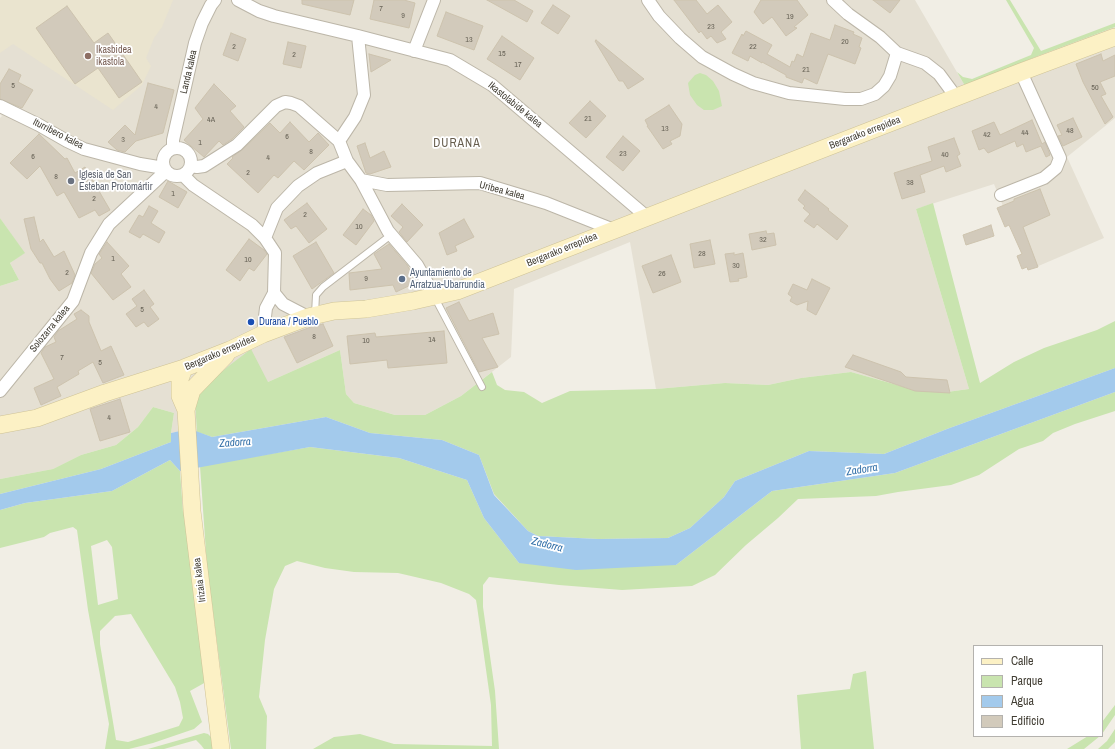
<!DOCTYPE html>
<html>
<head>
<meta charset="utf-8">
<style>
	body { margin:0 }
	#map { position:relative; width:1115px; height:749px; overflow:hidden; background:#f1eee5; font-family:"Archivo Narrow",sans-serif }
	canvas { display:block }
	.legend { position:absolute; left:973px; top:645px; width:130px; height:92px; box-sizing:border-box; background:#fff; border:1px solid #b4b2ae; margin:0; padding:5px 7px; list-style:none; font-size:12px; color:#433f35 }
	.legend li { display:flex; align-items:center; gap:8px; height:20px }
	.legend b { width:20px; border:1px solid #b4b2ae }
</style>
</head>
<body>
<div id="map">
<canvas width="1115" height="749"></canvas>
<ul class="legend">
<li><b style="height:5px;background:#fcf1c5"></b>Calle</li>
<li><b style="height:11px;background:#c9e4af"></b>Parque</li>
<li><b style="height:11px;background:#a3caec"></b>Agua</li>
<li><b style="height:11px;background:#d2cabb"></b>Edificio</li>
</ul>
</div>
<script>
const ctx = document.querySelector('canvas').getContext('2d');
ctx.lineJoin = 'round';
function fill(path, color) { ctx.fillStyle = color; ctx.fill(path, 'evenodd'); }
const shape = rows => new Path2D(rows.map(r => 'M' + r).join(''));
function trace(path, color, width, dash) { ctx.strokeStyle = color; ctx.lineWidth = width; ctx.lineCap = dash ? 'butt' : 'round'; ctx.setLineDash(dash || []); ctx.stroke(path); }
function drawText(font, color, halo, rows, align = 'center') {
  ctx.font = font + ' "Archivo Narrow",sans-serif'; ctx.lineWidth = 3.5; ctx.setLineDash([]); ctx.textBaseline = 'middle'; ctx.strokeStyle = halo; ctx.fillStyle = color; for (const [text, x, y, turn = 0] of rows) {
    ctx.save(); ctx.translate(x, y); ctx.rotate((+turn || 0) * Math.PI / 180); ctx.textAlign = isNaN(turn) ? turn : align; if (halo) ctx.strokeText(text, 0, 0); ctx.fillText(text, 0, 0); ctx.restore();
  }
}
const residential = shape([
	[0,0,915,0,965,86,1038,56,1115,27,1115,118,1067,157,1104,238,1029,270,994,184,916,209,969,389,947,392,915,390,851,372,801,378,768,385,725,383,656,389,630,242,514,289,511,357,461,396,425,415,395,415,354,403,346,394,340,350,268,382,195,401,197,432,193,430,184,430,171,433,174,413,153,407,138,427,116,445,81,455,53,469,0,479,0,286,19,280,10,263,24,253,0,218,0,118,2,116,0,114]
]);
const education = shape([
	[0,0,173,0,162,27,154,38,146,58,151,66,142,85,113,110,13,44,0,53]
]);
const green = shape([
	[1006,0,1010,0,1041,51,1115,23,1115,27,1038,56,965,86,957,72,963,77,972,79,1031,55,1034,48],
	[700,73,706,75,713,81,719,91,722,106,713,110,704,110,697,105,690,95,688,83,695,75],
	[933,203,980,383,1014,362,1044,348,1097,330,1115,321,1115,368,947,429,884,454,809,451,735,481,724,497,690,528,668,538,598,539,538,536,528,531,494,494,479,455,442,440,370,433,326,417,212,437,197,432,195,401,207,384,230,365,251,349,268,382,340,350,346,394,354,403,395,415,425,415,461,396,492,372,497,385,505,390,524,392,542,403,570,391,656,389,725,383,768,385,801,378,851,372,915,390,947,392,969,389,916,209],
	[0,218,25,253,10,263,19,280,0,286],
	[1115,392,1115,411,1075,424,1053,433,1043,441,1019,449,979,475,951,485,898,492,876,496,798,499,778,518,746,545,715,575,692,586,622,590,559,585,489,577,483,585,483,607,495,691,499,749,313,749,334,737,360,734,394,744,492,746,491,705,477,606,476,600,469,594,441,583,398,573,354,572,325,568,297,561,285,566,274,589,265,640,259,697,267,716,266,749,231,749,207,567,200,466,310,447,399,458,467,480,484,518,519,563,676,565,772,491,895,473],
	[153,407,174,413,171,433,171,442,101,469,0,494,0,479,53,469,81,455,116,445,138,427],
	[170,460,180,471,183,512,188,512,206,682,190,691,202,722,194,729,153,743,129,749,105,749,109,724,88,610,77,530,73,527,50,533,44,537,0,548,0,510,25,503,112,491],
	[107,540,112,547,118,599,98,605,91,546],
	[131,614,175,687,180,702,183,718,179,726,128,742,116,740,100,644,100,631,115,616],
	[866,671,874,749,801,749,797,695,850,689,853,674],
	[1115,705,1115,715,1102,734,1102,722],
	[1115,729,1115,742,1108,749,1098,749,1107,741],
	[204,733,208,734,212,738,215,749,204,749,201,745,196,740,164,749,148,749],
	[1088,736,1100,736,1084,749,1067,749]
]);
const water = shape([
	[1115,368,1115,392,895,473,772,491,676,565,576,570,519,563,484,518,467,480,399,458,310,447,180,471,170,460,112,491,25,503,0,510,0,494,101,469,171,442,171,433,184,430,193,430,212,437,326,417,370,433,442,440,479,455,494,495,528,531,538,536,598,539,668,538,690,528,724,497,735,481,809,451,884,454,947,429]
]);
const building = shape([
	[302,0,354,0,350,15,302,4,302,0],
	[374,0,404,0,415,3,409,28,370,19,374,0],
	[487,0,514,0,533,11,527,22,487,0],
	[674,0,696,0,707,14,718,5,732,22,721,32,726,39,717,43,711,36,707,39,701,31,699,33,674,0],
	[761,0,797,0,808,15,794,27,797,28,786,36,772,17,763,24,754,12,761,0],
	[873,0,900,0,890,13,873,0],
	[553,5,570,16,558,34,541,23,553,5],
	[67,6,94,43,108,33,142,82,119,98,98,68,75,84,36,28,67,6],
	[446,12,483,26,474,50,437,36,446,12],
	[835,25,854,32,853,34,862,38,859,47,861,48,855,64,828,54,817,84,804,78,802,83,786,77,786,75,762,62,762,63,750,56,748,61,732,53,742,34,743,36,746,31,772,45,767,54,790,67,792,61,794,62,797,54,803,57,811,33,830,40,835,25],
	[231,33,246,39,238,61,223,55,231,33],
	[502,36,534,58,520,80,487,59,502,36],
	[596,40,644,79,628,89,623,81,619,81,595,41,596,40],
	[288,42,306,46,301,68,283,64,288,42],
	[369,54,391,60,371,72,369,54],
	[1101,54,1103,61,1115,55,1115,76,1100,82,1106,94,1101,96,1113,117,1105,124,1083,82,1076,64,1101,54],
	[9,69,21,75,18,82,33,90,22,108,0,99,0,84,9,69],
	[148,83,174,90,163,133,136,141,125,152,117,150,108,142,125,125,135,135,148,83],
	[214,84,236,106,230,111,244,127,232,139,223,145,219,141,204,157,184,140,203,119,195,108,214,84],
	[590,101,606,116,586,138,569,123,590,101],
	[669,105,682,124,680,136,670,141,672,144,663,149,647,126,648,126,645,120,669,105],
	[1073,118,1082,137,1063,146,1058,136,1062,135,1057,125,1073,118],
	[1032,120,1042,144,1045,142,1050,155,1046,157,1041,146,1026,152,1023,144,1017,147,1015,141,988,153,984,148,979,150,972,131,994,122,1000,135,1032,120],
	[290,122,309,142,318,133,329,145,304,170,294,161,278,178,274,175,258,193,227,164,233,158,232,157,242,150,270,123,280,133,290,122],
	[39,134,65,159,67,158,75,173,85,167,110,210,99,216,95,210,79,218,64,192,57,196,40,166,27,179,10,163,39,134],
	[623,136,640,151,623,171,606,157,623,136],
	[954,138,960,154,957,156,961,166,946,172,944,166,920,175,925,192,902,199,894,173,932,161,928,147,954,138],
	[365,143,370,158,384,151,391,167,370,174,366,173,357,146,365,143],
	[168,181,187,192,178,208,159,197,168,181],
	[1040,189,1050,215,1023,227,1038,267,1028,270,1027,267,1022,269,1017,256,1022,254,1009,225,1005,227,997,208,1014,201,1014,199,1040,189],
	[805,190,829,209,828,210,848,226,837,240,817,224,814,228,804,221,810,214,803,208,805,206,798,200,805,190],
	[307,203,327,229,309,243,296,226,291,229,284,220,307,203],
	[402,204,423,225,407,242,399,232,403,227,391,216,402,204],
	[149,206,158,211,151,223,165,232,159,243,143,234,140,238,129,232,139,215,143,217,149,206],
	[363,209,371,215,374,221,356,245,343,235,363,209],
	[34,217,40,242,43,239,54,257,64,251,75,275,72,283,59,291,50,279,42,263,40,263,31,249,24,219,34,217],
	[464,219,474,237,455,246,457,251,447,255,439,233,464,219],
	[991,225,994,236,966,245,963,235,991,225],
	[766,231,767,234,774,233,776,245,752,250,749,234,766,231],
	[249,239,264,250,267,254,254,271,249,268,240,281,226,270,249,239],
	[710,240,715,264,694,268,690,244,710,240],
	[107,242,129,266,121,274,131,287,113,300,91,273,95,264,102,258,99,254,107,242],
	[316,242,334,273,312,289,293,256,316,242],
	[389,244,407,265,417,282,396,292,393,285,350,290,349,273,382,269,374,254,389,244],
	[734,253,734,255,743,253,747,277,738,279,739,281,730,282,725,254,734,253],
	[671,255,681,282,653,293,642,266,671,255],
	[812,279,830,288,816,315,807,310,808,301,797,305,790,301,792,297,788,294,793,284,807,290,812,279],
	[144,290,154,304,150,307,159,319,148,327,144,322,136,327,126,314,137,306,132,299,144,290],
	[459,302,469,321,493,313,499,334,482,338,498,367,479,372,446,308,459,302],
	[81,310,89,316,89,322,101,351,111,346,124,375,103,383,93,362,78,371,79,374,57,387,61,396,41,405,34,388,54,379,41,353,45,347,56,342,54,337,58,331,77,319,74,314,81,310],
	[323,324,333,346,297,363,284,337,311,327,323,324],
	[444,331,447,363,388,368,387,360,350,364,347,336,375,333,376,337,444,331],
	[853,355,901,372,906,377,947,380,950,393,915,391,845,367,853,355],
	[120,399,130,432,100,441,90,409,120,399]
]);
const lane = shape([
	[435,298,482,387],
	[315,314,316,295,323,287,391,235]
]);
const street = shape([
	[238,0,259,11,274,16,358,36,450,60,492,85,647,217],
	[648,0,659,16,680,38,702,57,733,74,753,83,789,93,845,99,861,99,875,94,884,86,890,76,897,53],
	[833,0,848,14,880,37,897,53,925,63,939,74,956,97],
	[414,51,434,0],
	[0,106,39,125,67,141,84,149,140,164,164,168],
	[339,141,355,117,364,95,358,36],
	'163 162a14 14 0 1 1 28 0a14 14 0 1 1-28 0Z',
	[173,148,173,140,195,43,202,23,211,5,215,0],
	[191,166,197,167,204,166,237,145,276,106,285,102,291,103,299,106,339,141,347,161,361,180,388,231,417,265,435,297],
	[183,175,193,185,252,225,265,238,275,253,274,293,266,308,263,334],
	[361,180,387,185,480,183,546,203,614,230],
	[1001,195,1044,178,1056,168,1060,158,1021,72],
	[265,238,277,208,298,186,317,173,347,161],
	[274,293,283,304,308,317],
	[0,391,73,301,91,253,109,224,166,171]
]);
const secondary = shape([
	[184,368,180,379,180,396,186,410,192,511,221,749],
	[186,410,192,390,226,355],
	[0,425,37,418,105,393,184,368,230,350,263,334,308,317,334,311,366,309,413,301,457,291,1021,72,1115,37]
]);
const markers = [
	[88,56,4,"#8d6e63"],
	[71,181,4,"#6b7280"],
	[402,279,4,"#5c6f8a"],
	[251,322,4,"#1a4fb4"]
];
const numberNames = [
	["7",381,9],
	["9",403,16],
	["19",790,17],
	["23",711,27],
	["13",469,40],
	["20",845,42],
	["2",234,47],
	["22",753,47],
	["15",502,54],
	["2",294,55],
	["17",518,65],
	["21",806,70],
	["5",13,86],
	["50",1095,88],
	["4",156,107],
	["21",588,119],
	["4A",211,120],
	["13",665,129],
	["48",1070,131],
	["44",1025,133],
	["42",987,135],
	["6",287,137],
	["3",123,140],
	["1",200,143],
	["8",311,152],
	["23",623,154],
	["40",945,155],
	["6",33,157],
	["4",268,158],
	["2",248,173],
	["8",56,177],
	["38",910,183],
	["1",173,194],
	["2",94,199],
	["2",305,215],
	["10",359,227],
	["32",763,240],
	["28",702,254],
	["1",113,259],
	["10",248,260],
	["30",736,266],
	["2",67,273],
	["26",662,274],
	["9",366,279],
	["5",142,310],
	["8",314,337],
	["14",432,340],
	["10",366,341],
	["7",62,358],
	["5",100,363],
	["4",109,418]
];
const educationNames = [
	["Ikasbidea",96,50],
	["ikastola",96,62]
];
const streetNames = [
	["Landa kalea",189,72,-77],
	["Ikastolabide kalea",515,105,39],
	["Bergarako errepidea",865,133,-21],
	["Iturribero kalea",58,134,27],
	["Uribea kalea",502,191,15],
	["Bergarako errepidea",562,250,-22],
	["Solozarra kalea",50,329,-51],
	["Bergarako errepidea",220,353,-23],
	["Irizaia kalea",200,580,-97]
];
const worshipNames = [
	["Iglesia de San",79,175],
	["Esteban Protomártir",79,187]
];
const serviceNames = [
	["Ayuntamiento de",410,273],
	["Arratzua-Ubarrundia",410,285]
];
const transitNames = [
	["Durana / Pueblo",259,322]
];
const waterNames = [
	["Zadorra",235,443,-4],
	["Zadorra",862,470,-9],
	["Zadorra",547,545,14]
];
const quarterNames = [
	["DURANA",457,144]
];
fill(residential, '#e5e0d3');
fill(education, '#eae4cf');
fill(green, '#c9e4af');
fill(water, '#a3caec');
fill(building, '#d2cabb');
trace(building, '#cdc3ae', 1);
trace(lane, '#bcb6a8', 8);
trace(street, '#bcb6a8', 14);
trace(secondary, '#cfc397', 18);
trace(lane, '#fff', 6);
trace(street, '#fff', 12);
trace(secondary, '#fcf1c5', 17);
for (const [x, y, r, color] of markers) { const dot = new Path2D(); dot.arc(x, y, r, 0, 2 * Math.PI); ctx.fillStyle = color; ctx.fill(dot); trace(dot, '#fff', 1.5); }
drawText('8px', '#676256', null, numberNames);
drawText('10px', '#785e54', '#fff', educationNames, 'left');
drawText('10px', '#433f35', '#fff', streetNames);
drawText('10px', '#5b616d', '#fff', worshipNames, 'left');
drawText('10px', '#4e5e75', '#fff', serviceNames, 'left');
drawText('10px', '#164399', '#fff', transitNames, 'left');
drawText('italic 11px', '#3471a9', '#fff', waterNames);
ctx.letterSpacing = '1px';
drawText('12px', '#665d4d', '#fff', quarterNames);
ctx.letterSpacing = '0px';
</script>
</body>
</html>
